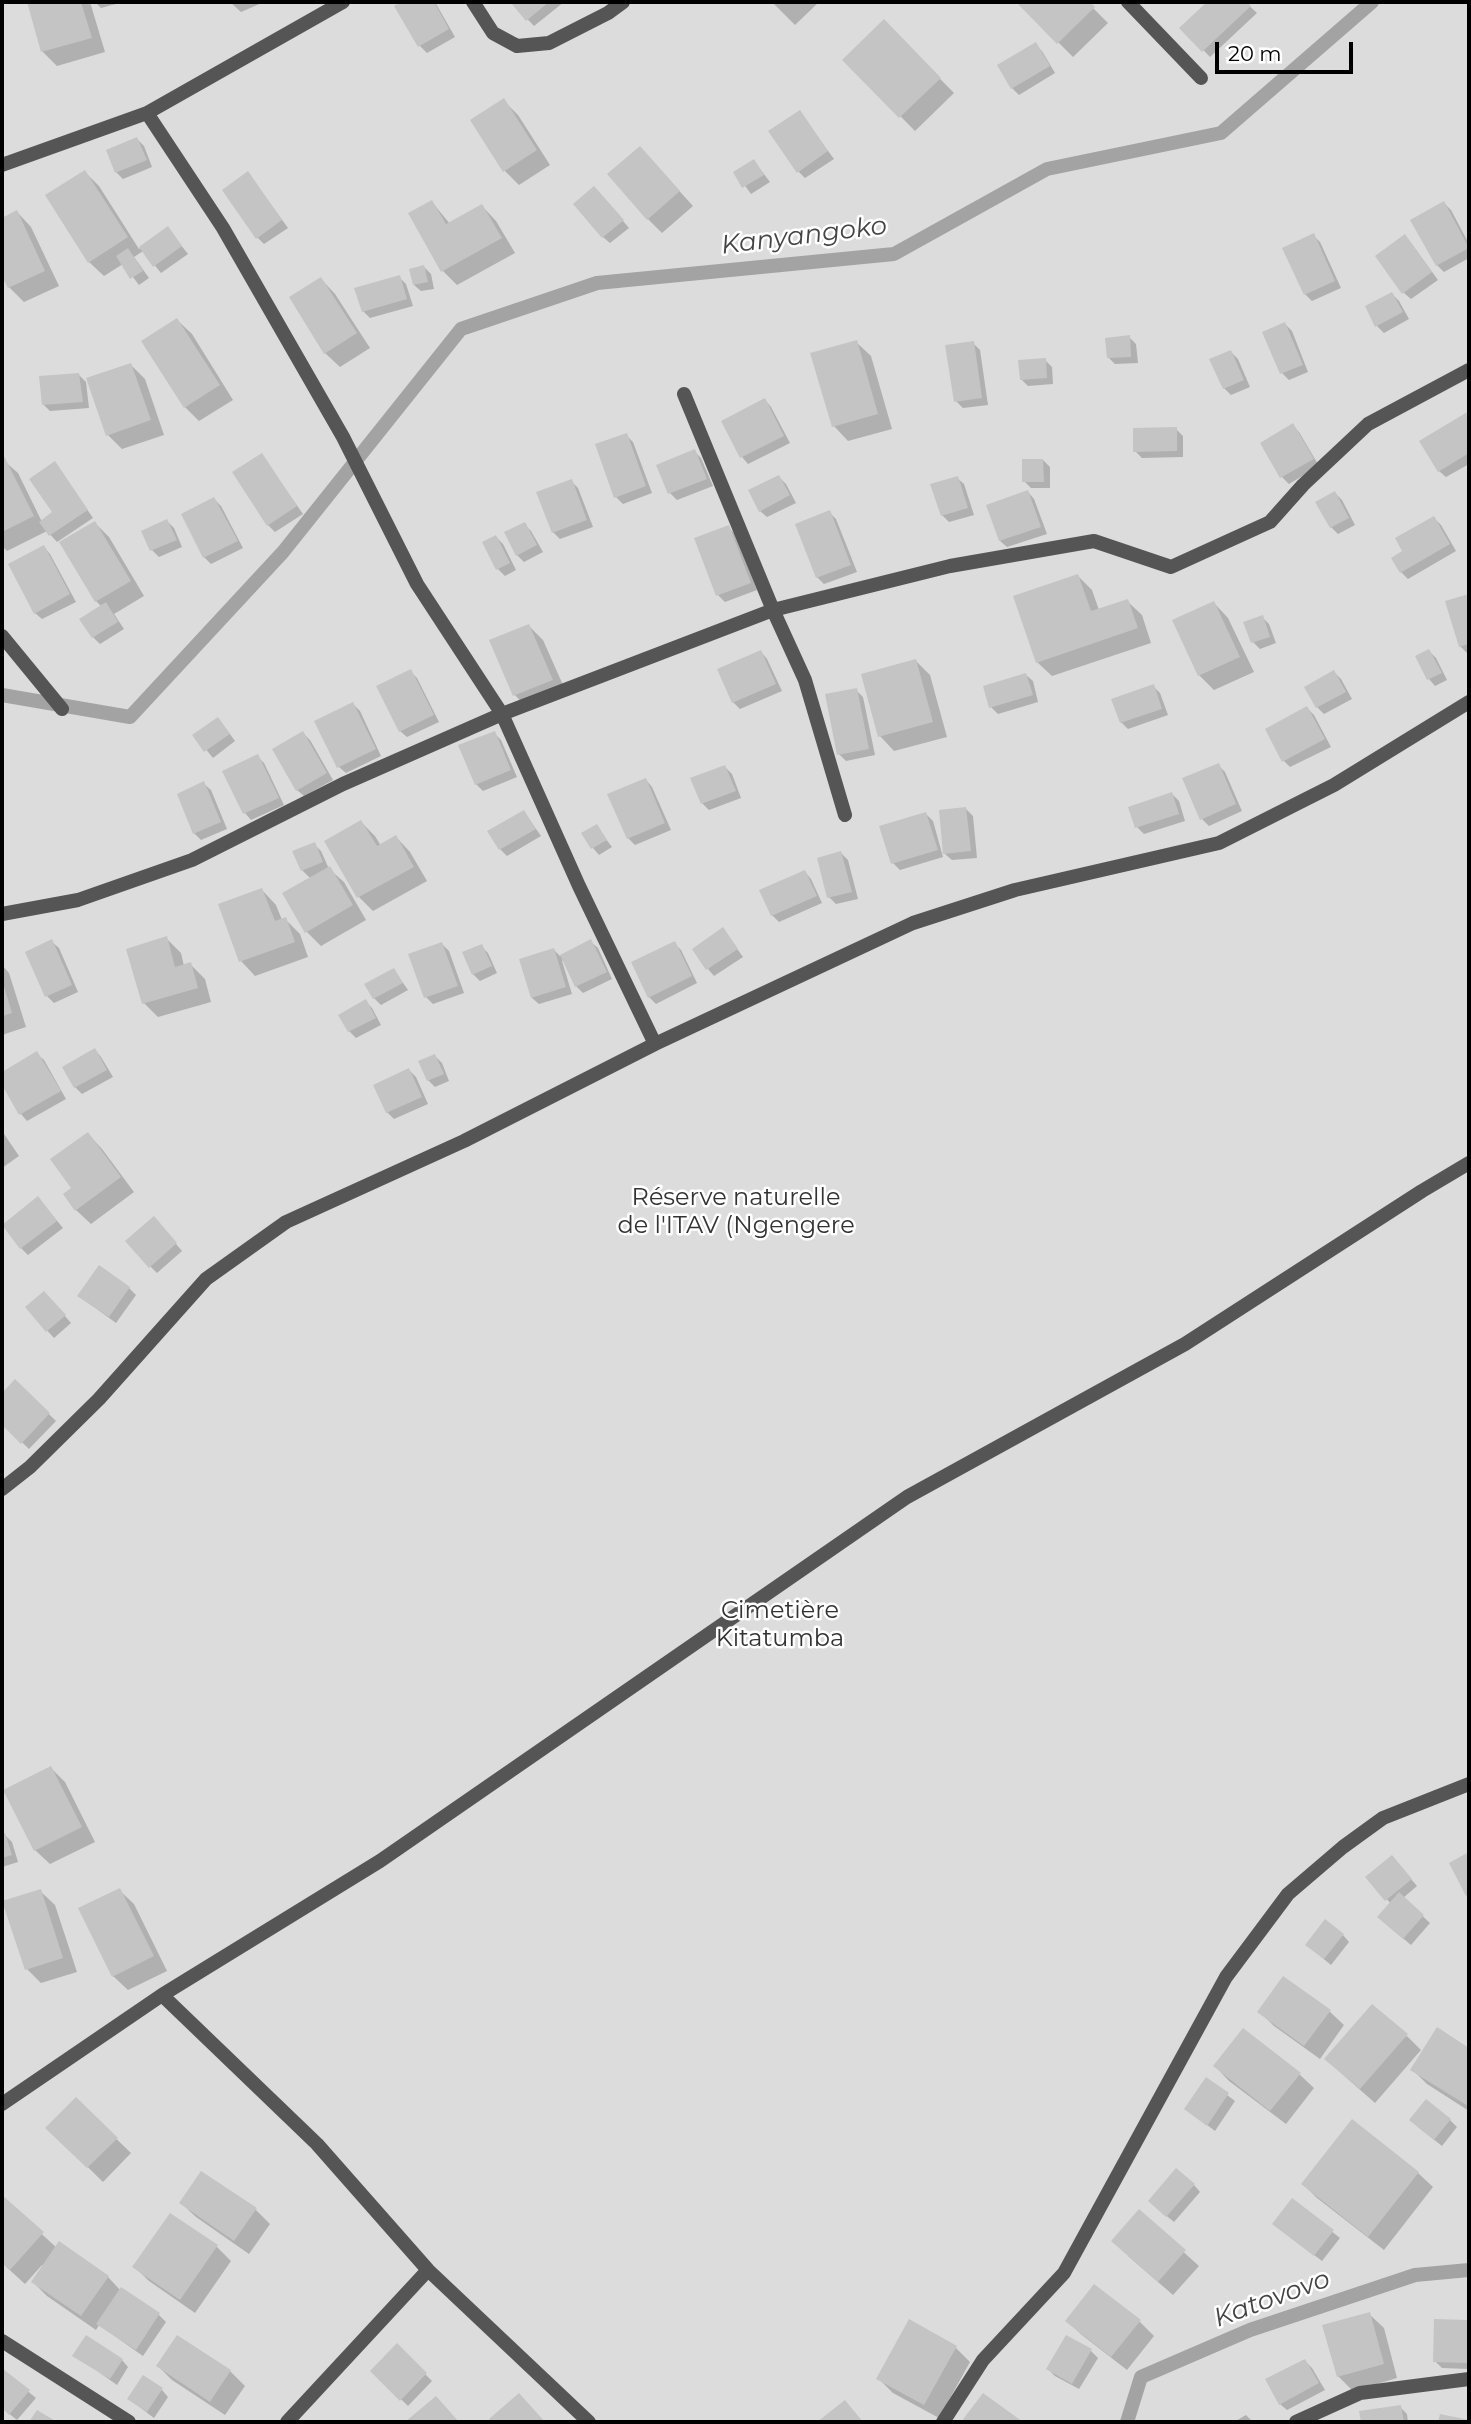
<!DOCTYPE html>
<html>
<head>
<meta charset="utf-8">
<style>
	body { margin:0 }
	#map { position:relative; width:1471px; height:2424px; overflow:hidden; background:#fff; font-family:Montserrat,sans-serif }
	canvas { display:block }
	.frame { position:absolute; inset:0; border:4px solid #000; pointer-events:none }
	.scale { position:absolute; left:1215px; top:42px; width:138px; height:32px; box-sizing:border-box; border:4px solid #000; border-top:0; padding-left:9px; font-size:21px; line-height:24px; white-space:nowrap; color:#000; -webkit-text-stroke:5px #fff; paint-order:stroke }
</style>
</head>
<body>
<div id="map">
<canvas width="1471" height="2424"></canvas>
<div class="frame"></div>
<div class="scale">20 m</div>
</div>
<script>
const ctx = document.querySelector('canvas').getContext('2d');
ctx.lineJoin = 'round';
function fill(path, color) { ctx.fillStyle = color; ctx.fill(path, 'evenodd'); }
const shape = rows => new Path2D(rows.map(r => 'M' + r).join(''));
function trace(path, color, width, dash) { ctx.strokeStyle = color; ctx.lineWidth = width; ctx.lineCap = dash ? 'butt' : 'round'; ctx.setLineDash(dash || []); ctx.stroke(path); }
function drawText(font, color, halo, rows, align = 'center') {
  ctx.font = font + ' Montserrat,sans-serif'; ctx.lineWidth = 5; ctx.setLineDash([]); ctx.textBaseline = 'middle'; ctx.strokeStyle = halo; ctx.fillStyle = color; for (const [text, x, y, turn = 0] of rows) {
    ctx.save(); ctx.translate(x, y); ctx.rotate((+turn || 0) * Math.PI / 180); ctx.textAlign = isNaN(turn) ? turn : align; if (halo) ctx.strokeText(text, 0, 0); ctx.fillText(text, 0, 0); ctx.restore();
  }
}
const green = shape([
	[2,2,1469,2,1469,2422,2,2422]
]);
const shadow = shape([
	[28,2,90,2,105,52,57,66,42,51],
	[95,2,123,2,101,8],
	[230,2,264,2,241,12],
	[405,2,435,2,455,37,427,53,420,46,397,6],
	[516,2,564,2,534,26,513,4],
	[772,2,819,2,795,25],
	[1018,2,1087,2,1108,23,1073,57],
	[1209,2,1245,2,1257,13,1210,57,1182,28],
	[884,22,954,93,915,131,845,60],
	[1035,45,1042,51,1055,73,1019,95,1012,88],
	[504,101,518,115,550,165,519,185,505,171],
	[799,112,834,159,805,178,799,172],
	[137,139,144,146,152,167,123,179,116,172],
	[754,161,770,182,751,194,736,173],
	[654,163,693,206,662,233,648,219],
	[85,172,99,186,139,249,168,229,188,254,161,273,143,251,134,257,149,278,139,285,123,264,104,276,89,262],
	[248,173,288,228,264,244,258,238],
	[601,195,629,228,610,243,603,237],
	[432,202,450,224,482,206,496,221,515,253,457,285,443,271],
	[1444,203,1451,210,1469,244,1469,258,1444,272,1437,265],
	[17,212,31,227,59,286,24,302,9,287,2,272,2,220],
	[1313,235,1320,242,1341,288,1312,301,1305,294],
	[1411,243,1438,280,1411,299,1404,293],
	[424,267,431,274,434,289,421,291,414,285],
	[399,277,406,284,413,306,370,318,363,311],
	[321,279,335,294,370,348,340,367,325,353],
	[1392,294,1399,301,1409,319,1384,333,1377,326],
	[177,320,192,334,233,400,199,421,185,407],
	[1285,324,1292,331,1308,372,1289,380,1282,373,1264,333],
	[1129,337,1136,344,1138,363,1115,364,1108,357],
	[856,342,871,356,892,429,848,441,834,426],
	[973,343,980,350,988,405,963,408,956,401],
	[1231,352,1238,359,1250,387,1231,395,1224,388],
	[1045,360,1052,367,1053,384,1028,386,1021,379],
	[131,365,145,379,164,435,122,449,108,435],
	[79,375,86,382,89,408,50,411,43,404],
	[765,400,771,407,790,443,748,464,742,457],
	[1469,413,1469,464,1446,477,1439,471,1422,442],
	[1293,426,1299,432,1319,466,1289,484,1282,477],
	[1176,429,1183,436,1183,457,1142,458,1135,451],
	[626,435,633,442,652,493,623,504,616,497],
	[694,451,701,458,713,486,677,500,670,493],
	[262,456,303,514,275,532,268,525],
	[2,459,18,473,42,522,55,513,55,463,93,518,57,542,47,531,7,551,2,546],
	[1043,460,1050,467,1050,488,1031,488,1024,481],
	[779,477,786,484,796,503,767,517,760,511],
	[957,478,964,484,974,515,949,522,942,515],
	[571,481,578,488,593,527,560,539,553,532],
	[1028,492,1034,499,1047,534,1007,547,1000,541],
	[1335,493,1342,500,1355,525,1338,534,1331,527,1318,502],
	[214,499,221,506,243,548,211,564,204,557],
	[829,512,836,519,857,572,824,584,817,577],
	[1434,518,1441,525,1456,551,1408,579,1401,572,1405,551],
	[167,521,174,528,182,547,159,557,152,550,143,532],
	[95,523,109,537,144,596,114,614,124,629,100,644,93,637,102,607,96,601],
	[524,524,531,531,543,552,524,562,517,555],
	[728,527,735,534,757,590,725,602,718,595],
	[496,537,503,544,516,570,505,576,498,569],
	[44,547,50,554,76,602,42,619,35,613],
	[1078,576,1092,590,1099,610,1127,601,1142,615,1151,643,1052,676,1037,662],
	[1469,595,1469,653,1467,653,1460,646,1447,602],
	[1214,603,1228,618,1254,672,1214,690,1199,675,1175,621],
	[1262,617,1269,624,1276,643,1260,649,1253,642],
	[529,626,543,640,567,694,529,710,515,695,492,641],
	[1429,651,1436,658,1447,680,1435,686,1429,679],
	[761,652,767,659,782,691,740,709,733,702],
	[916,661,930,675,947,737,894,751,880,736],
	[410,671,417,678,439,722,407,737,400,731],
	[1334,672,1341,679,1352,699,1324,714,1317,707],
	[1026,675,1033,681,1038,702,998,714,991,707],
	[1153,686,1160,693,1168,715,1128,729,1121,722],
	[856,690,863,697,875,755,846,761,839,754],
	[353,704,360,711,381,756,346,773,339,767],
	[1307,708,1314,715,1331,747,1290,767,1283,760],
	[224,726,235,741,213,758,195,736],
	[303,733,310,740,333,780,304,796,297,790],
	[494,733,501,740,517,777,483,791,476,784],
	[257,756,264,763,284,805,251,820,245,813,225,772],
	[1218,765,1225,772,1242,811,1209,826,1202,819],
	[725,767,732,774,741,798,709,810,702,803],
	[646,780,652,787,671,830,635,845,628,838],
	[204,784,211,790,227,829,201,840,194,833],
	[1172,794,1179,801,1185,821,1144,834,1137,827],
	[966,809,973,816,977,858,952,860,945,854],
	[524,812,541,836,507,856,500,849],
	[926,814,933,821,943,857,900,870,893,863],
	[361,822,375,836,381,846,396,837,410,852,427,881,373,911,359,897],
	[596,826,612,847,599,855,593,848],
	[314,844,321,851,329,869,344,882,366,920,321,946,306,931,311,879,302,870],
	[841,853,848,860,858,899,836,904,829,897],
	[805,872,811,879,822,903,779,922,772,915,762,891],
	[262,890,276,905,282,920,285,919,300,934,308,957,255,976,241,961,220,905],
	[723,929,743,957,714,976,708,969],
	[166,938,181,953,184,966,190,964,205,979,211,1002,158,1017,144,1003],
	[52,942,59,948,78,992,54,1003,47,996],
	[591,942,598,948,612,979,583,993,576,986,564,960,562,961,572,994,539,1004,532,998,521,960,554,950,560,956],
	[674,943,681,950,697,983,656,1004,649,997],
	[442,944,449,951,464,993,433,1004,426,997],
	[481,946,488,953,497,973,480,981,473,974],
	[2,965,9,973,26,1027,2,1035],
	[394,970,408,990,381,1005,374,998],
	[365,1001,372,1008,381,1025,356,1038,349,1031],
	[95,1050,101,1057,113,1077,82,1094,75,1087],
	[37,1054,44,1060,66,1099,27,1121,21,1114,2,1081,2,1074],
	[435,1056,442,1063,449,1081,435,1087,428,1080],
	[409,1070,416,1077,428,1104,394,1119,387,1112,375,1086],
	[2,1131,19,1156,2,1168],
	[88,1134,102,1149,134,1192,91,1224,76,1210,73,1188],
	[44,1205,63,1228,28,1255,21,1248],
	[160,1225,182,1251,157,1273,150,1266],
	[129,1288,136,1295,116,1323,79,1296],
	[51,1300,71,1323,54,1338,27,1308],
	[15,1381,56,1421,29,1449,2,1423,2,1395],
	[51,1768,65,1782,95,1842,50,1864,35,1850],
	[5,1835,12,1842,18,1862,2,1867,2,1836],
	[1398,1864,1417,1886,1403,1898,1430,1923,1411,1945,1386,1924,1391,1904,1368,1877],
	[119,1890,134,1904,167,1971,128,1990,113,1976],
	[40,1891,55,1905,77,1972,41,1983,27,1969],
	[1343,1935,1349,1942,1331,1965,1314,1951],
	[1329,2011,1344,2025,1320,2059,1274,2026,1260,2012],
	[1438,2030,1469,2050,1469,2111,1427,2084,1412,2069],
	[1407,2036,1421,2050,1375,2103,1341,2073],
	[1215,2066,1299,2074,1314,2088,1286,2124,1229,2081],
	[1207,2080,1235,2101,1215,2131,1186,2109],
	[76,2100,131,2153,103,2182,48,2128],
	[1450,2120,1457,2127,1442,2146,1418,2127],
	[1418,2173,1433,2187,1384,2250,1317,2198,1303,2184],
	[1194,2185,1200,2192,1174,2222,1157,2208],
	[2,2198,57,2248,108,2277,121,2291,159,2315,166,2322,143,2356,99,2325,96,2330,47,2296,33,2282,44,2266,42,2265,25,2284,2,2263],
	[1292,2200,1340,2238,1322,2261,1274,2224],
	[181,2203,256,2210,270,2224,249,2254,196,2217],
	[1139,2212,1199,2266,1173,2295,1128,2256],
	[216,2246,231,2261,195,2313,149,2281,134,2266],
	[1369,2314,1384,2328,1397,2378,1353,2391,1338,2376],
	[1067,2321,1140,2322,1154,2336,1127,2370,1082,2335],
	[1436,2321,1469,2322,1469,2369,1442,2368,1435,2361],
	[178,2337,230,2371,245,2386,225,2415,172,2380,158,2366],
	[1067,2337,1091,2351,1098,2358,1079,2389,1055,2376,1048,2369],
	[397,2346,432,2381,408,2406,372,2371],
	[956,2348,970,2362,939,2418,893,2393,878,2378],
	[75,2355,122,2360,128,2367,117,2385],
	[1305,2361,1312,2368,1325,2390,1287,2410,1280,2404],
	[3,2371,36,2398,17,2420,2,2408],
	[162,2390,168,2397,154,2418,129,2399],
	[1400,2407,1407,2414,1408,2422,1363,2422,1361,2413],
	[1246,2415,1253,2422,1234,2422]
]);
const stream = shape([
	[2,695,130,717,283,552,461,329,597,283,894,254,1047,169,1221,133,1372,2],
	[1127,2422,1141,2377,1250,2330,1415,2275,1469,2270]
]);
const building = shape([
	[27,2,81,2,92,38,41,52],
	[401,2,434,2,449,29,418,47,394,6],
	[513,2,549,2,526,21,511,3],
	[1016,2,1090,2,1095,7,1057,44],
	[1207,2,1247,2,1251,6,1202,52,1179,28],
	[884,19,941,78,899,118,842,60],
	[1036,42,1050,66,1011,89,997,65],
	[504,98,537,150,503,172,470,120],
	[800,110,828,151,797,173,768,131],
	[137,137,147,160,115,173,106,150],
	[640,146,680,191,647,220,607,174],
	[754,159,764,175,742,188,733,172],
	[85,170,128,237,88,263,45,195],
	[248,171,282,220,256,239,222,190],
	[594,186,624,220,602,238,573,204],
	[432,200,446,224,482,204,502,238,441,272,408,213],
	[1444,201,1469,248,1436,266,1410,220],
	[17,210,45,271,8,288,2,276,2,218],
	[168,226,182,246,153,267,139,247],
	[1314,233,1335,281,1304,295,1282,248],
	[1405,234,1432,272,1402,294,1375,256],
	[128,248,143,271,130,279,116,256],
	[424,265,428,282,413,285,409,269],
	[400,275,407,299,362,312,354,288],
	[321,277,357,333,324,354,289,297],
	[1392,292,1403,312,1375,327,1365,306],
	[177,318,220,385,184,408,141,341],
	[1285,322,1303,365,1280,374,1262,332],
	[1130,335,1131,357,1107,358,1105,338],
	[857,340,878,414,832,427,810,353],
	[974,341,982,398,954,402,945,345],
	[1231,350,1244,380,1223,389,1209,359],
	[1046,358,1047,378,1020,380,1018,360],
	[131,363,151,420,106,436,86,378],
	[79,373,83,402,42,405,39,376],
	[765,398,784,436,740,458,721,421],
	[1469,411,1469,453,1438,472,1419,441],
	[1293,423,1314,459,1280,478,1260,443],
	[1177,427,1177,451,1133,452,1133,428],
	[627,433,646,486,614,498,595,444],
	[695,449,707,479,668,494,656,465],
	[262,453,297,506,267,526,232,472],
	[4,456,34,516,2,532,2,457],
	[1022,459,1043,459,1044,482,1022,482],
	[55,461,88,510,49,536,39,522,52,512,29,479],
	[779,475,790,495,759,512,748,490],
	[958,476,968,508,941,516,930,484],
	[572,479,587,520,552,533,536,492],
	[1028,490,1041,527,999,541,986,505],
	[1335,491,1349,518,1330,528,1315,502],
	[214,497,238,541,203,558,181,514],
	[830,510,851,565,816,578,795,524],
	[1434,516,1450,544,1400,573,1391,558,1402,551,1395,538],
	[167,519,177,540,150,551,141,531],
	[95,521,131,581,95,602,59,542],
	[525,522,537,545,516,556,504,532],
	[729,525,751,583,716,596,694,538],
	[496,535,510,563,496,570,482,542],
	[44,545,70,594,34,614,8,564],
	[1078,574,1091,611,1128,599,1138,628,1036,663,1013,596],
	[1469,594,1469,644,1459,647,1445,601],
	[1214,601,1240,657,1198,676,1172,620],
	[106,602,118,622,92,638,79,619],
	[1263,615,1270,637,1251,643,1243,622],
	[529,624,553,680,513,696,489,640],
	[1429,649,1442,673,1427,680,1415,656],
	[761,650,776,684,732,703,717,669],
	[916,659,933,722,878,737,861,674],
	[411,669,434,715,399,732,376,686],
	[1334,670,1346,692,1316,708,1304,687],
	[1026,673,1033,695,989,708,983,686],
	[1154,684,1162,709,1120,723,1111,699],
	[857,688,869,749,837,755,825,694],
	[353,702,376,749,337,768,314,721],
	[1307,706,1325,739,1282,762,1265,729],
	[218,717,230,734,204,752,192,735],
	[303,731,327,773,296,791,272,749],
	[495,731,511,770,475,785,458,745],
	[258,754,279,798,243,814,222,771],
	[1219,763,1236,804,1200,820,1182,778],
	[725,765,736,791,701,804,690,778],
	[646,778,665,823,627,839,607,794],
	[204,781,221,822,193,834,177,794],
	[1172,792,1179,814,1135,828,1128,807],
	[966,807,971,851,943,854,939,810],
	[524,810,536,829,499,850,487,831],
	[926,812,938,850,891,864,879,826],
	[361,820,377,846,396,835,414,867,357,898,324,841],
	[597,824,607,840,591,849,581,833],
	[315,842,323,862,301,871,292,851],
	[841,851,852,892,827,898,817,858],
	[330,866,353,905,305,933,282,893],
	[805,870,817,896,771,916,759,890],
	[262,888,275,921,286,917,295,942,239,962,218,904],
	[723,927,738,949,706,970,692,949],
	[167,936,175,967,191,962,198,988,142,1004,126,949],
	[52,939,72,985,45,997,25,952],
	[591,939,607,972,575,987,560,955],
	[675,941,692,976,648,998,631,962],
	[442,942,458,986,424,998,408,954],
	[482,944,492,966,472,975,462,952],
	[554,948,566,987,531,998,519,959],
	[394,968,403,983,373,999,364,984],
	[2,980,12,1013,2,1016],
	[366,999,376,1018,348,1032,338,1015],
	[95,1048,107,1070,74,1088,62,1067],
	[37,1051,61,1091,19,1115,2,1085,2,1072],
	[435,1054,444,1074,427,1081,418,1061],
	[409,1068,422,1097,386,1113,373,1085],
	[88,1132,121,1177,75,1211,63,1194,71,1188,50,1159],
	[38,1196,57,1221,20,1249,2,1225],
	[154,1216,177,1243,149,1268,125,1241],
	[99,1265,130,1287,109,1317,77,1296],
	[44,1291,66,1315,46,1332,25,1307],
	[15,1379,50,1413,21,1444,2,1425,2,1393],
	[51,1766,82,1827,34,1851,3,1790],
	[5,1833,12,1855,2,1858,2,1834],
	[1469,1852,1469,1894,1466,1896,1449,1863],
	[1392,1855,1412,1879,1385,1901,1365,1877],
	[120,1888,154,1956,112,1977,78,1908],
	[41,1889,63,1958,25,1970,2,1901],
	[1399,1892,1424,1915,1403,1939,1377,1917],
	[1325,1919,1344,1934,1324,1959,1305,1945],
	[1283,1976,1331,2010,1304,2046,1257,2012],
	[1372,2004,1408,2034,1360,2089,1324,2059],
	[1437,2027,1469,2048,1468,2106,1410,2070],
	[1243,2028,1301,2073,1270,2111,1213,2066],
	[1206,2077,1229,2093,1207,2126,1184,2109],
	[76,2097,118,2138,87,2168,45,2128],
	[1426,2099,1451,2119,1434,2140,1409,2120],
	[1352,2119,1419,2172,1368,2237,1301,2184],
	[1176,2168,1195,2184,1166,2217,1148,2201],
	[201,2171,257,2208,234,2241,179,2203],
	[2,2195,44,2232,10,2270,2,2263],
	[1292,2198,1334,2230,1314,2256,1272,2224],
	[1139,2209,1186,2250,1158,2282,1111,2241],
	[170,2213,218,2245,180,2300,132,2267],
	[59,2241,109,2276,81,2316,31,2282],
	[1094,2284,1141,2320,1111,2357,1065,2321],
	[121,2287,160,2313,136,2350,96,2324],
	[1370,2312,1384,2364,1337,2377,1322,2325],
	[909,2319,957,2346,924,2405,876,2379],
	[1434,2319,1469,2320,1469,2363,1433,2362],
	[86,2335,123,2359,110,2379,72,2356],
	[177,2335,231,2370,210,2402,156,2366],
	[1066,2335,1092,2349,1072,2384,1046,2369],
	[397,2343,427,2373,400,2401,370,2371],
	[1305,2359,1319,2383,1279,2405,1265,2379],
	[3,2369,30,2390,9,2415,2,2408],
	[143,2375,163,2388,147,2412,127,2399],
	[519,2393,545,2422,491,2422,489,2419],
	[983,2393,1023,2422,961,2422],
	[436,2396,459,2422,405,2422],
	[845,2400,863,2422,817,2422],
	[1401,2405,1404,2422,1361,2422,1359,2411],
	[37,2410,57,2422,29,2422],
	[1440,2414,1469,2420,1469,2422,1438,2422]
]);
const street = shape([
	[473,2,493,33,517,46,549,43,608,13,623,2],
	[1128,2,1201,78],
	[147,113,223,228,343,437,417,584,502,714,579,886,655,1044],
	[2,165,147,113,343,2],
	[684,394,773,610,805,680,845,815],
	[2,636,62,709],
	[2,914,78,900,192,860,343,784,502,714,773,610,950,566,1094,541,1171,567,1270,522,1303,485,1368,424,1469,370],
	[2,1489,30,1467,99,1399,206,1279,286,1222,464,1141,655,1044,913,923,1015,890,1219,843,1334,785,1469,702],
	[162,1995,317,2144,428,2270,589,2422],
	[2,2104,162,1995,380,1861,907,1497,1185,1344,1422,1191,1469,1163],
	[2,2341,129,2422],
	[287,2422,428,2270],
	[943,2422,983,2360,1064,2273,1226,1977,1288,1894,1343,1847,1383,1818,1469,1784],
	[1296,2422,1360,2393,1469,2379]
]);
const parkNames = [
	["Réserve naturelle",736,1198],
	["de l'ITAV (Ngengere",736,1226],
	["Cimetière",780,1611],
	["Kitatumba",780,1639]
];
const waterNames = [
	["Kanyangoko",804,236,-7],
	["Katovovo",1272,2299,-20]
];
fill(green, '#dcdcdc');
fill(shadow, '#0003');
trace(stream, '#a3a3a3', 14);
fill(building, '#c4c4c4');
trace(street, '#555', 14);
drawText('24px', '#333', '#fff', parkNames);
drawText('italic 26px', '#444', '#fff', waterNames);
</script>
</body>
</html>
